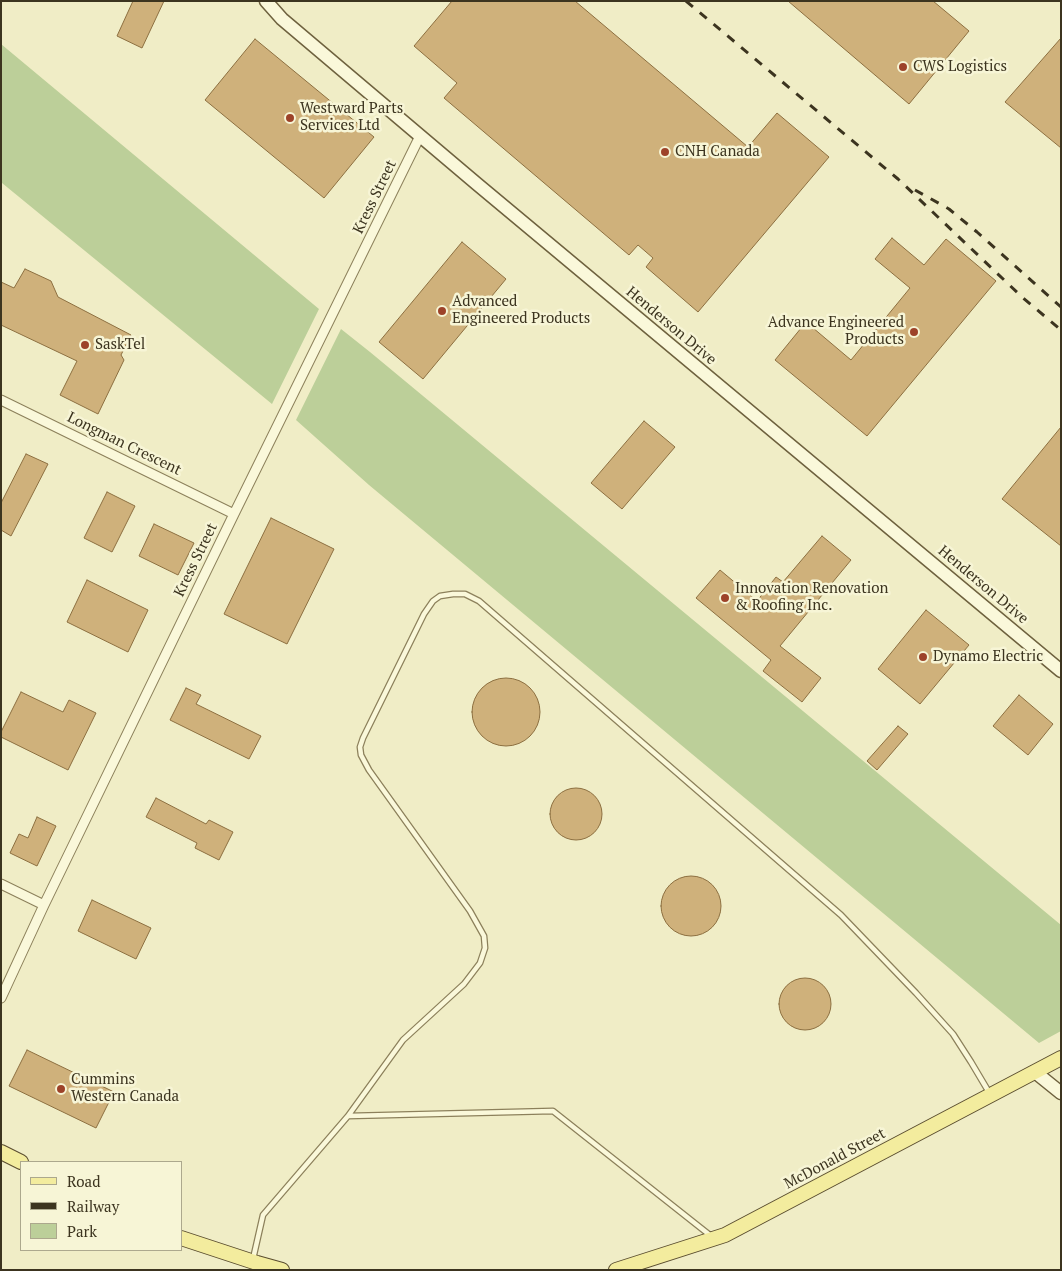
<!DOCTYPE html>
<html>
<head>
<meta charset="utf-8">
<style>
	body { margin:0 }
	#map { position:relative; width:1062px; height:1271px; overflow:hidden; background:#f0edc6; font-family:"PT Serif",serif }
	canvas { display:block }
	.frame { position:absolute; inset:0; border:2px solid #3c341f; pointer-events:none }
	.legend { position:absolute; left:20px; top:1161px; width:162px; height:90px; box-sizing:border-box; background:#f7f5d6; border:1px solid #aca88d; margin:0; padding:6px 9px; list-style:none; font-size:15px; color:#3c341f }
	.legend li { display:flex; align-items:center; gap:10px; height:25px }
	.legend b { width:25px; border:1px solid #aca88d }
</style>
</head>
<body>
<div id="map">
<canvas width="1062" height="1271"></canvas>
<div class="frame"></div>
<ul class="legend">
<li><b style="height:6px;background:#f3ec9e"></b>Road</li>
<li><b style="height:6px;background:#3c341f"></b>Railway</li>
<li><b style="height:14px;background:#bccf99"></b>Park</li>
</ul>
</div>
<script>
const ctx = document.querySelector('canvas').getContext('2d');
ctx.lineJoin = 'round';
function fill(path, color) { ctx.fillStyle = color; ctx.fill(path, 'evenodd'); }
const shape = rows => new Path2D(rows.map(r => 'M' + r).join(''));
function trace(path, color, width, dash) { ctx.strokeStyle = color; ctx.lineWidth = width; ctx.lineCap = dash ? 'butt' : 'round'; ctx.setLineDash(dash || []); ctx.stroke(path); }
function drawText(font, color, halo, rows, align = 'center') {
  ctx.font = font + ' "PT Serif",serif'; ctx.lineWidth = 5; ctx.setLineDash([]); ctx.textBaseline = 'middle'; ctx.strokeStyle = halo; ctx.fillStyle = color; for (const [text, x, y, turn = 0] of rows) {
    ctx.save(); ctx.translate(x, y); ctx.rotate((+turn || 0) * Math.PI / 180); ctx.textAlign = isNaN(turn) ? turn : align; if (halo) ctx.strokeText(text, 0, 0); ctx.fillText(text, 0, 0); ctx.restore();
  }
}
const green = shape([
	[1,44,319,309,272,404,2,183,1,184],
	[341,329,370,352,1061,925,1061,1031,1039,1043,369,485,296,420]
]);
const building = shape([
	[133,1,164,1,142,48,117,36,133,1],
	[452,1,575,1,748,147,777,113,829,157,698,312,646,267,653,258,638,245,629,255,444,98,457,83,414,46,452,1],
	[788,1,933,1,969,31,909,104,788,1],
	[1061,38,1061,148,1005,102,1061,38],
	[255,39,374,137,324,198,205,100,255,39],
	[892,238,924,265,946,239,996,281,867,436,775,360,806,322,851,360,910,288,875,259,892,238],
	[462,242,506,279,423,379,379,342,462,242],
	[25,269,51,281,58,297,131,335,121,355,124,360,98,414,60,395,77,361,1,325,1,282,14,288,25,269],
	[644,421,675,447,622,509,591,483,644,421],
	[1061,427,1061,546,1002,499,1061,427],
	[26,454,48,464,11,536,1,530,1,503,26,454],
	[107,492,135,506,112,552,84,538,107,492],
	[271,518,334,549,287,644,224,614,271,518],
	[154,524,194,543,178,575,139,556,154,524],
	[822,536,851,560,780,646,821,678,802,702,763,671,771,660,696,598,720,570,757,601,776,577,783,582,822,536],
	[87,580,148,610,128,652,67,622,87,580],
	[926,610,969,645,920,704,878,669,926,610],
	'472 712a34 34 0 1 1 68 0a34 34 0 1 1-68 0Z',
	[186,688,201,695,196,704,261,736,249,759,170,720,186,688],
	[21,692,63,712,69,700,96,713,68,770,1,737,1,732,21,692],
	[1019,695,1053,724,1028,755,993,726,1019,695],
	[898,726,908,734,877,770,867,761,898,726],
	'550 814a26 26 0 1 1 52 0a26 26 0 1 1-52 0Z',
	[156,798,206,824,209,820,233,832,219,860,195,848,197,843,146,817,156,798],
	[37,817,56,826,37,866,10,853,19,834,28,838,37,817],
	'661 906a30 30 0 1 1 60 0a30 30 0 1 1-60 0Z',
	[92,900,151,928,136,959,78,931,92,900],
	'779 1004a26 26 0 1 1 52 0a26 26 0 1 1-52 0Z',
	[27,1050,114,1092,96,1128,9,1086,27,1050]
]);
const lane = shape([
	[348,1116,403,1040,464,984,480,963,485,948,484,936,470,911,369,770,361,755,360,747,363,738,424,614,433,601,440,596,453,594,465,594,479,601,841,915,916,993,953,1034,971,1062,990,1094],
	[253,1259,263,1215,348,1116,553,1111,711,1236]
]);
const street = shape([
	[1,400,234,514],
	[1,884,44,905],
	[1,998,44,905,234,514,420,136]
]);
const secondary = shape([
	[266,1,282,19,477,184,1061,671],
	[1035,1072,1061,1093]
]);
const primary = shape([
	[1,1152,21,1162],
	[181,1238,257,1263,282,1270],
	[616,1270,725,1235,1061,1058]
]);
const rail = shape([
	[686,1,898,179,1022,297,1061,330],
	[915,190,949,209,977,232,1061,307]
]);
const markers = [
	[903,67,5,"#9d4229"],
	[290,118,5,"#9d4229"],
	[665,152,5,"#9d4229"],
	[442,311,5,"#9d4229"],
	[914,332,5,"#9d4229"],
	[85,345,5,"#9d4229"],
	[725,598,5,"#9d4229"],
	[923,657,5,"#9d4229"],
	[61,1089,5,"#9d4229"]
];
const poiNames = [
	["CWS Logistics",913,67],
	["Westward Parts",300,109],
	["Services Ltd",300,126],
	["CNH Canada",675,152],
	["Advanced",452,302],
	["Engineered Products",452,319],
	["Advance Engineered",904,323,"right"],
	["Products",904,340,"right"],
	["SaskTel",95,345],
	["Innovation Renovation",735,589],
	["& Roofing Inc.",735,606],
	["Dynamo Electric",933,657],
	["Cummins",71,1080],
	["Western Canada",71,1097]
];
const streetNames = [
	["Kress Street",375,197,-64],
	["Henderson Drive",671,326,40],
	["Longman Crescent",124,444,26],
	["Kress Street",196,560,-64],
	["Henderson Drive",983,585,40],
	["McDonald Street",835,1159,-28]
];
fill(green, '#bccf99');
fill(building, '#cfb17b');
trace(building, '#8c6f40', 1);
trace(lane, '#8c805b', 7);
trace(street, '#8c805b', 11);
trace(secondary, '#6e613e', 15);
trace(primary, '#5a4d2f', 16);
trace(lane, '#faf8da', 4.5);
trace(street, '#faf8da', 9);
trace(secondary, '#faf8da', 12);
trace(primary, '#f3ec9e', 14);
trace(rail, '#3c341f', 3, [9, 9]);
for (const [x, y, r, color] of markers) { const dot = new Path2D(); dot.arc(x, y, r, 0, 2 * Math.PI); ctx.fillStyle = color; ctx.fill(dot); trace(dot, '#f7f5d6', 2); }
drawText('15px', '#3c341f', '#f7f5d6', poiNames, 'left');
drawText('15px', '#3c341f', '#f7f5d6', streetNames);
</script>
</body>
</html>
